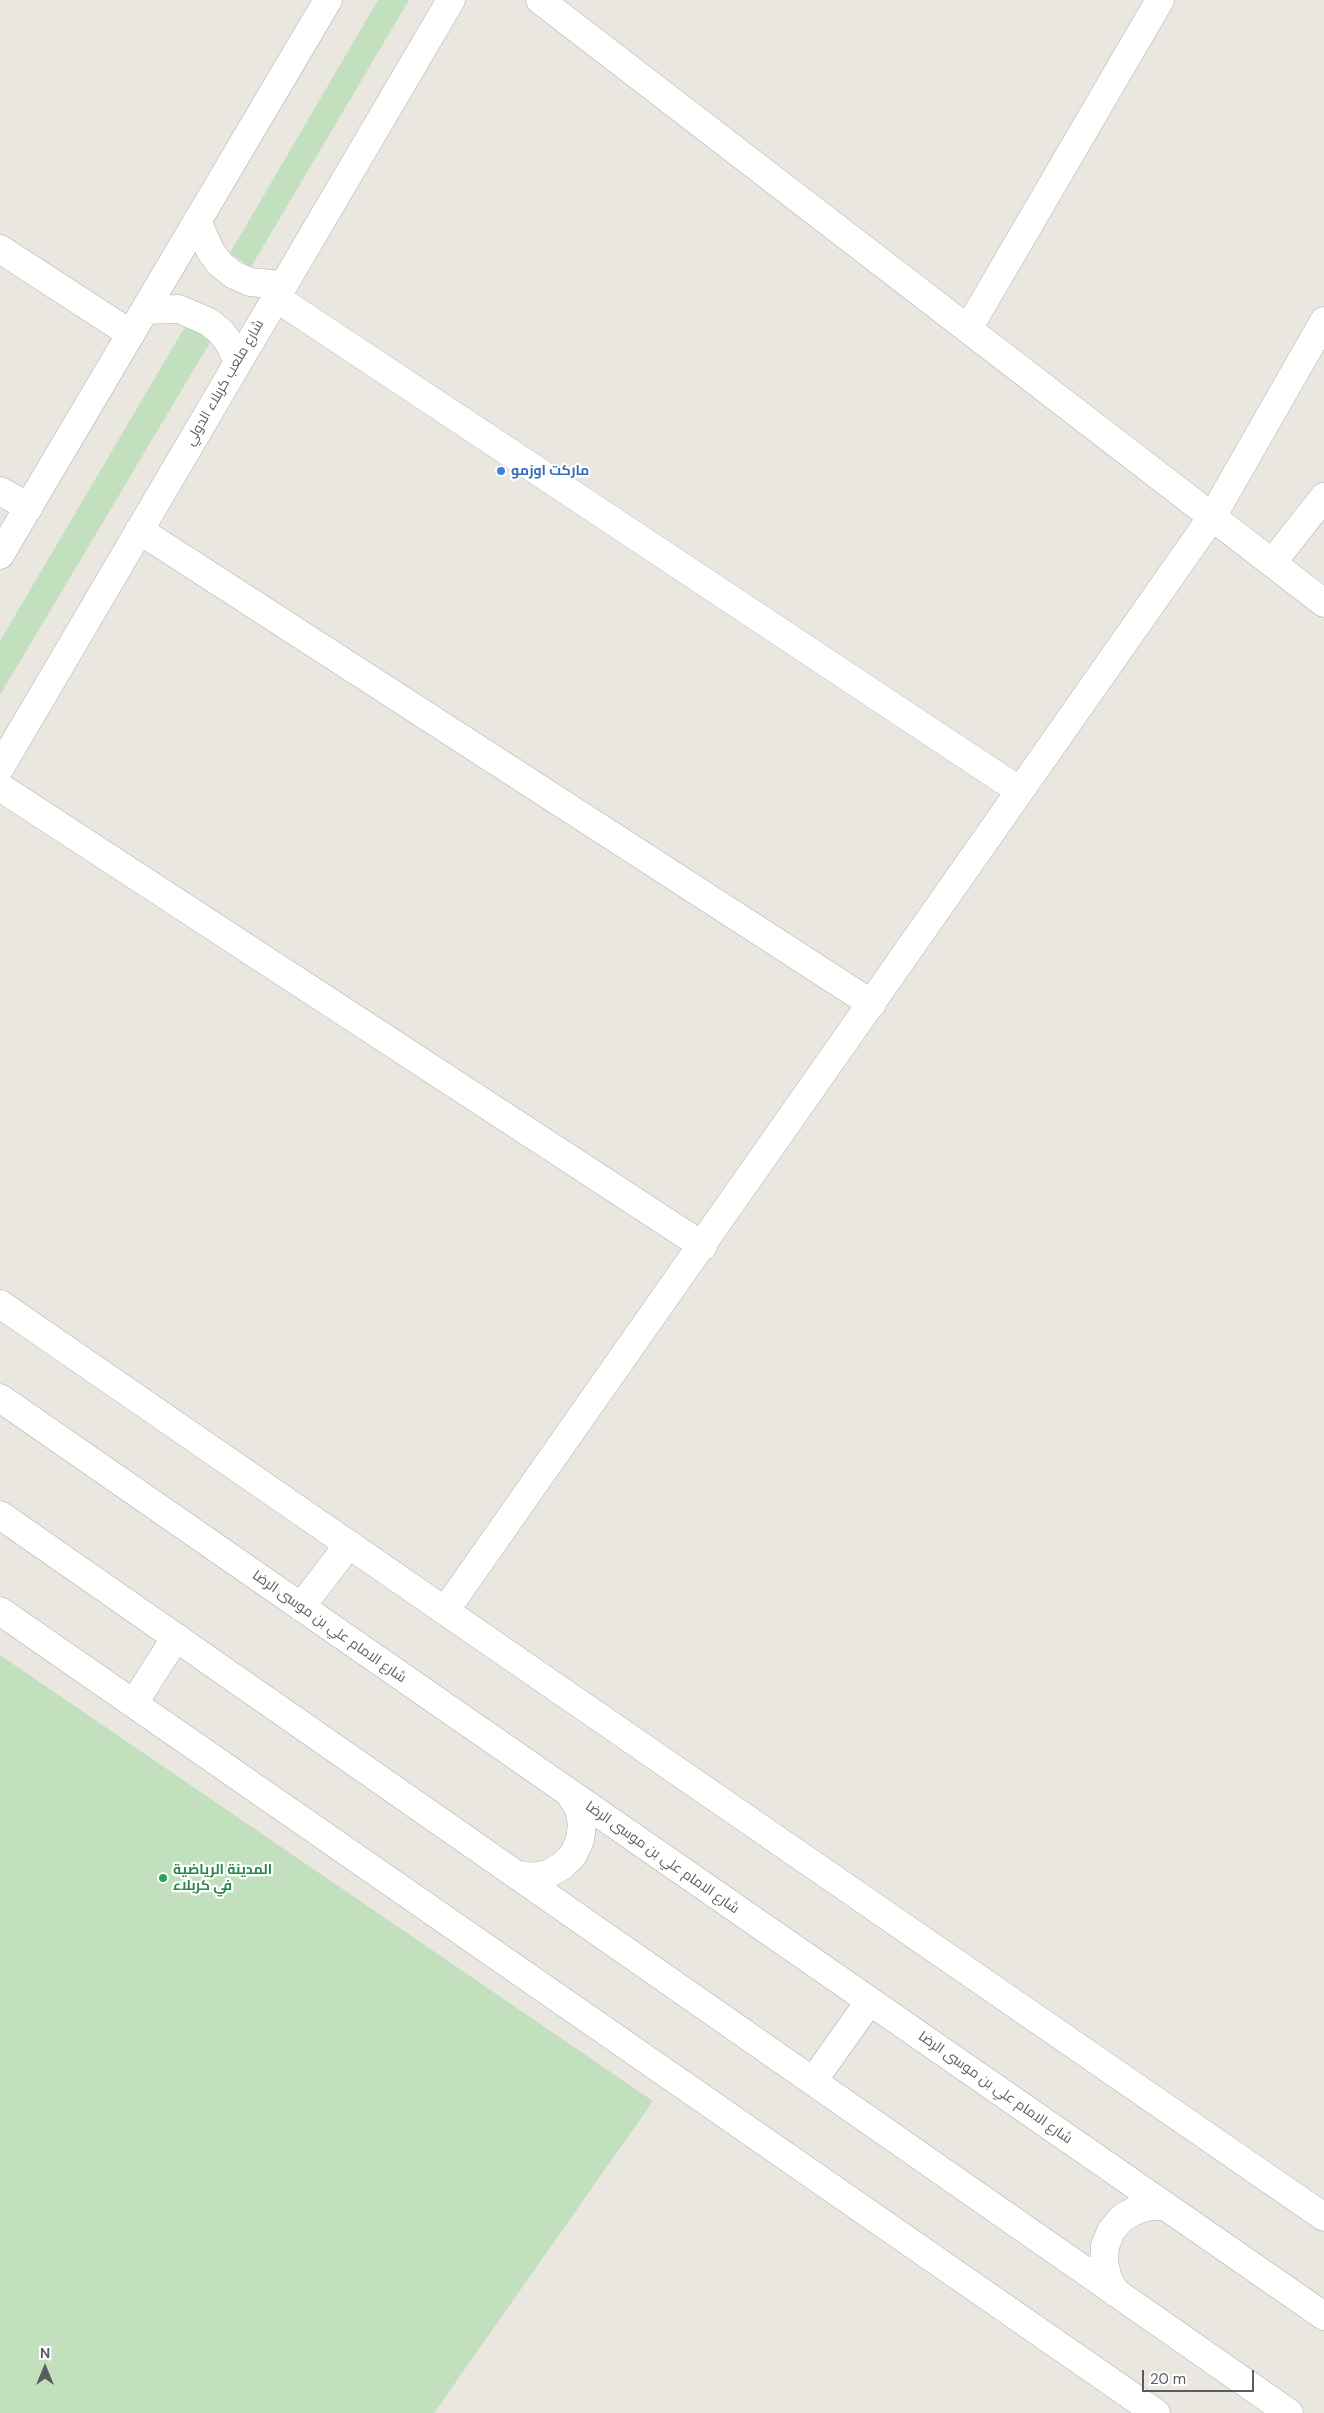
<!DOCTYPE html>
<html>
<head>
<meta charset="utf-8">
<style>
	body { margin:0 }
	#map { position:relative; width:1324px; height:2413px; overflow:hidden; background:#eae6e0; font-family:"DM Sans",sans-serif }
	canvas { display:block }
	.north { position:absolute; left:20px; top:2343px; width:50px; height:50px; -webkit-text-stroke:4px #fff; paint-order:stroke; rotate:0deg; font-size:14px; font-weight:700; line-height:20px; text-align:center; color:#595d60 }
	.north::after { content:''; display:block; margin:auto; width:18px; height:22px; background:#595d60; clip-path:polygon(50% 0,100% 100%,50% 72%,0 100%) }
	.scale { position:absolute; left:1142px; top:2370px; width:112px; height:22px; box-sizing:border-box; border:2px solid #595d60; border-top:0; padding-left:6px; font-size:15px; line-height:18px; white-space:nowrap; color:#595d60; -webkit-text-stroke:4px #fff; paint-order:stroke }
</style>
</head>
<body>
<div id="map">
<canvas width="1324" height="2413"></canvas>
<div class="north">N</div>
<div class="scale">20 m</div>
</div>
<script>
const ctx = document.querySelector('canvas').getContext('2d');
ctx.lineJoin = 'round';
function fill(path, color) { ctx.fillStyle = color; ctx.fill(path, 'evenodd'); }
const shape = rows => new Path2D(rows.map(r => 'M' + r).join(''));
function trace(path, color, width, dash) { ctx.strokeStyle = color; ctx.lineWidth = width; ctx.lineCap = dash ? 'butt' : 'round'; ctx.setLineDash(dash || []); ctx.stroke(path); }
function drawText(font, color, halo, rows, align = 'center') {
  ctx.font = font + ' "DM Sans",Cairo,sans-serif'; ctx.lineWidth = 4.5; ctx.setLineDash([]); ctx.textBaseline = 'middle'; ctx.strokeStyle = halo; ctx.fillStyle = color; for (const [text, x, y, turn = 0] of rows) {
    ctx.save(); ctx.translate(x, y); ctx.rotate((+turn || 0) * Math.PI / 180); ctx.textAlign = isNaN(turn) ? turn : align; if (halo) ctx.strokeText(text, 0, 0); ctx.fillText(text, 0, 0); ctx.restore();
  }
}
const green = shape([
	[378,0,409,0,251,267,230,253],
	[186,325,212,339,0,695,0,641],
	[0,1655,653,2101,434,2413,0,2413]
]);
const street = shape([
	[0,249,131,334],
	[275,297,1020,791],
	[968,329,1160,0],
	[0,491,29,507],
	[139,530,872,1004],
	[1272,563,1324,497],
	[0,787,703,1246],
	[0,1304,1324,2217],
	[0,1611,1156,2413],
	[445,1611,1212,517,1324,321]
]);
const secondary = shape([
	[540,0,1324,603],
	[197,221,211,252,221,265,234,275,250,282,282,285],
	[145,310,179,309,209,322,222,333,231,346,237,361],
	[0,555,328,0],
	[0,768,451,0],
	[0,1398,1324,2316],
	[0,1515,1289,2413],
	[301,1607,349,1544],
	[134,1703,176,1637],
	[517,1875,532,1877,548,1874,562,1866,573,1855,580,1840,582,1824,579,1809,570,1794],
	[813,2081,869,2002],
	[1116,2293,1108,2279,1104,2263,1105,2246,1111,2231,1122,2218,1136,2210,1152,2206,1165,2206]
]);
const markers = [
	[501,471,5,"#3f7fe0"],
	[163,1878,5,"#2e9e5b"]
];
const streetNames = [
	["شارع ملعب كربلاء الدولي",225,383,-60],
	["شارع الامام علي بن موسى الرضا",329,1627,35],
	["شارع الامام علي بن موسى الرضا",662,1858,35],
	["شارع الامام علي بن موسى الرضا",995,2088,35]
];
const shopNames = [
	["ماركت اوزمو",511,471]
];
const leisureNames = [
	["المدينة الرياضية",173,1870],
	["في كربلاء",173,1886]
];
fill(green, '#c3e0be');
trace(street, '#aeb2b5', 29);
trace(secondary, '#adb1b5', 29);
trace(street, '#fff', 28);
trace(secondary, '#fff', 28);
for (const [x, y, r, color] of markers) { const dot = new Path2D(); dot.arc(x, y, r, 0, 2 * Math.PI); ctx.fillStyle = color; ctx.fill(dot); trace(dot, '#fff', 2); }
drawText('14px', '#595d60', '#fff', streetNames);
drawText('bold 14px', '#366cbe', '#fff', shopNames, 'left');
drawText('bold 14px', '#27864d', '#fff', leisureNames, 'left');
</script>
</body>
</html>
